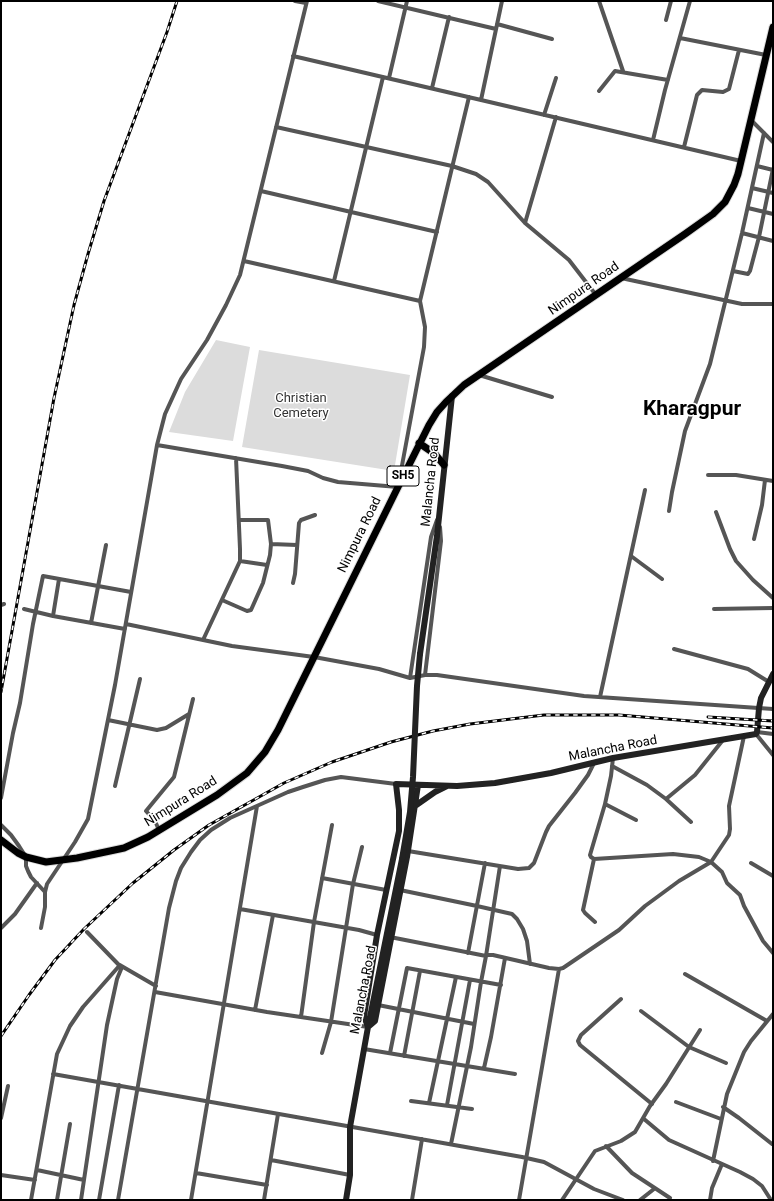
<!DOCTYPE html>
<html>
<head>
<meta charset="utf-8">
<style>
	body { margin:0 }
	#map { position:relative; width:774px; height:1201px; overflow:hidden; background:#fff; font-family:Roboto,sans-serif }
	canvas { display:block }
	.frame { position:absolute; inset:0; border:2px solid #000; pointer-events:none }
</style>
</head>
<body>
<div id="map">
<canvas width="774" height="1201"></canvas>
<div class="frame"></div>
</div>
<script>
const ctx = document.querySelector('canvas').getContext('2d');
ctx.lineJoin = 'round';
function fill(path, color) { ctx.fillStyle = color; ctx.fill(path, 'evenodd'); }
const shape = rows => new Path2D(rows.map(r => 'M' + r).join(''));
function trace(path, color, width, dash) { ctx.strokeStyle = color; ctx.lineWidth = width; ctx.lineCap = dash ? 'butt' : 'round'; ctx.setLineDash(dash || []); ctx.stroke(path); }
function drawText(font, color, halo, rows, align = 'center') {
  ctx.font = font + ' Roboto,sans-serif'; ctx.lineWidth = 3; ctx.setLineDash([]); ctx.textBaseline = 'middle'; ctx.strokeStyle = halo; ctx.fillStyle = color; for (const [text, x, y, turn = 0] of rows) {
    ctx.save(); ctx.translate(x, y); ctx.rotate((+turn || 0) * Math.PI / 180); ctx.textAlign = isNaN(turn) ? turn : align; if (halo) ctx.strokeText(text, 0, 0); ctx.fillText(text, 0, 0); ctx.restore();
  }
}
const green = shape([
	[216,340,250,347,233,441,169,432,185,392],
	[259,350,410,375,394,471,242,447]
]);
const street = shape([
	[295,1,306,3],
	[378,1,496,29],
	[599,1,623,71],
	[666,20,671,1],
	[497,24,552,39],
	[680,38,766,55],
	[293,56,481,100,502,1],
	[389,78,407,1],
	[432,88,449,17],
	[599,91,615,71,668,80],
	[481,100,741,161],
	[544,115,556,78],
	[751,120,773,142],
	[276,127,452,166,476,174,488,182,525,223,569,260,596,295],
	[653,140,665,90,690,1],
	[684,147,697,95,702,90,723,92,729,89,739,50],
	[757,166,773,170],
	[752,188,773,193],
	[261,191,437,232],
	[748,208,773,214],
	[525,223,556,117],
	[742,233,773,241],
	[244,261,420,301],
	[733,271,748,274,750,271,759,237,773,169],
	[621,278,742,304,773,304],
	[334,281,383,77],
	[479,375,552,397],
	[157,445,282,466,308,471,323,478,338,482,398,487,424,347,425,327,420,301,469,97],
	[708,475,736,475,773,481],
	[669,511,672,492,685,431,710,364,742,233,764,133],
	[716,512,730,549,736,561,753,580,773,598],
	[754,539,762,505,765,480],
	[271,544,297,545],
	[631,556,662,579],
	[240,561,267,565],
	[293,583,295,574,299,523,301,520,315,515],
	[222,600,247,611,251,610,263,583,270,555,271,544,268,520,239,520],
	[1,605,4,604],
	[24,609,53,616,125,629],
	[714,609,773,608],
	[53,616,59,579],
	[91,623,106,545],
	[126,624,232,646,314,657,379,669,410,678,425,675,437,675,584,696,773,709],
	[203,640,240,561,240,549,236,458],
	[674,649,748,669,769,682],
	[425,675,441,541,440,527],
	[410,678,431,537,437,520],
	[600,697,645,490],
	[108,720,157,730,166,728,189,714],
	[757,732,773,734],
	[756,734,773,755],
	[613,758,611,776,605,804,590,855,591,857,594,859,673,854,699,857,711,862,722,872,727,883,740,895,744,906,763,941,773,953],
	[612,766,647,785,666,799,691,822],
	[115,786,140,679],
	[1,798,13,733,20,703,33,624,43,576,131,592],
	[666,799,695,775,723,740],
	[605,804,636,820],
	[1,825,11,835,19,846,26,857,26,866,28,871,31,877,45,892],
	[159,830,155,821,146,811,174,777,193,699],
	[408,851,518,869,529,868,534,863,546,832,549,826,575,793,588,775,594,763],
	[594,859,583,910,585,913,595,922],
	[751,863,773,876],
	[322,878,386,890],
	[400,890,477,906,512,914,517,919,523,929,527,941,530,964],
	[240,909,359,930,377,935],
	[1,928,15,914,37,883],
	[41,928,45,907,45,892,47,884,75,842,88,819,115,685,157,445,165,414,181,379,207,340,226,305,240,275,307,1],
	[87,932,118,964,156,986],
	[390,937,486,956,500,866],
	[468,953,485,863],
	[685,974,767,1021],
	[155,992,267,1012,368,1027],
	[621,999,581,1035,578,1041,580,1045,652,1104],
	[378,1005,474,1024],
	[255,1010,273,915],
	[641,1011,689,1047,726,1063],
	[301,1017,314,922,332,825],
	[364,1049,515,1074],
	[322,1053,331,1022,353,884,362,847],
	[390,1053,407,968,501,985],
	[404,1056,420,971],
	[484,1068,491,1037,505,958],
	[53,1074,522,1157,544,1162,594,1189,623,1200],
	[411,1101,472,1109],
	[676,1102,721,1119],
	[429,1103,456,977],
	[447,1105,470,980],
	[723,1107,739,1118,772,1144],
	[1,1118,8,1086],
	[644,1119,669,1140,740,1172,753,1179,762,1186,771,1200],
	[451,1144,471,1047,481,982,486,956,488,955,493,955,549,968,559,969,563,968,619,930,645,906,679,881,711,862,729,835,730,829,729,806,744,736],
	[606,1146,632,1173,670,1198],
	[271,1160,350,1175],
	[713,1161,727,1094,744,1052,751,1041,773,1014],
	[37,1170,84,1180],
	[196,1173,267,1185],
	[1,1175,35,1180],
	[31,1200,57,1054,70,1026,83,1007,120,965],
	[57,1200,70,1124],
	[81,1200,107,1025,117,979,122,967],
	[99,1200,119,1085],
	[118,1200,169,908,176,881,181,868,191,852,200,840,211,830,230,818,288,792,303,787,325,780,341,777,396,784],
	[191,1200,257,806],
	[264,1200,278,1114],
	[412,1200,422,1139],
	[519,1200,559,969],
	[562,1200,595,1151,621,1141,635,1132,650,1106,666,1084,700,1030],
	[640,1200,654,1189],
	[710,1200,712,1188,722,1164]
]);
const secondary = shape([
	[420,654,437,536,452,396],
	[418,785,407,857,375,1021,368,1027,364,1016,377,935,399,831,399,810,396,784,457,786,495,783,551,773,613,758,756,734,757,732,759,708,761,698,773,674],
	[415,806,435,792,447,786],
	[346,1200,350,1175,350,1127,368,1027,402,859]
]);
const primary = shape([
	[419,443,435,454,444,465],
	[1,840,18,853,26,857,46,862,77,858,124,848,148,837,217,795,247,773,265,752,278,730,398,487,429,425,437,412,446,402,464,385,685,234,713,214,725,202,734,185,738,174,773,27]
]);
const rail = shape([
	[1,692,54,398,74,305,88,254,104,201,167,32,177,1],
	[708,717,773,721],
	[1,1036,29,995,55,960,84,929,133,883,174,850,209,825,284,783,332,762,391,742,433,731,470,724,544,715,619,715,773,728]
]);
const secondaryBridge = shape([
	[402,859,410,812,413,777,417,686,420,654]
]);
const shields = [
	[403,476,32]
];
const shieldNames = [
	["SH5",403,476]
];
const streetNames = [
	["Nimpura Road",584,289,-35],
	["Malancha Road",431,482,-84],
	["Nimpura Road",360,535,-64],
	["Malancha Road",613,749,-11],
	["Nimpura Road",181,802,-32],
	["Malancha Road",364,990,-79]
];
const parkNames = [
	["Christian",301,399],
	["Cemetery",301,414]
];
const townNames = [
	["Kharagpur",692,410]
];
fill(green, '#dcdcdc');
trace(primary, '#dbdbdb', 9);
trace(street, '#555', 4);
trace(secondary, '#222', 6);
trace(primary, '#000', 7);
trace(rail, '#000', 3);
trace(rail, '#fff', 1.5, [4.5]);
trace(secondaryBridge, '#222', 6);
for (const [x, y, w] of shields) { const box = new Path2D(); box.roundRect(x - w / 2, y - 10, w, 20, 3); ctx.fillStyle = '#fff'; ctx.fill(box); trace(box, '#000', 1); }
drawText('bold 12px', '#000', null, shieldNames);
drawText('13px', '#000', '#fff', streetNames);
drawText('13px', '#333', '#fff', parkNames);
drawText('bold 21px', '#000', '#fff', townNames);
</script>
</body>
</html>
